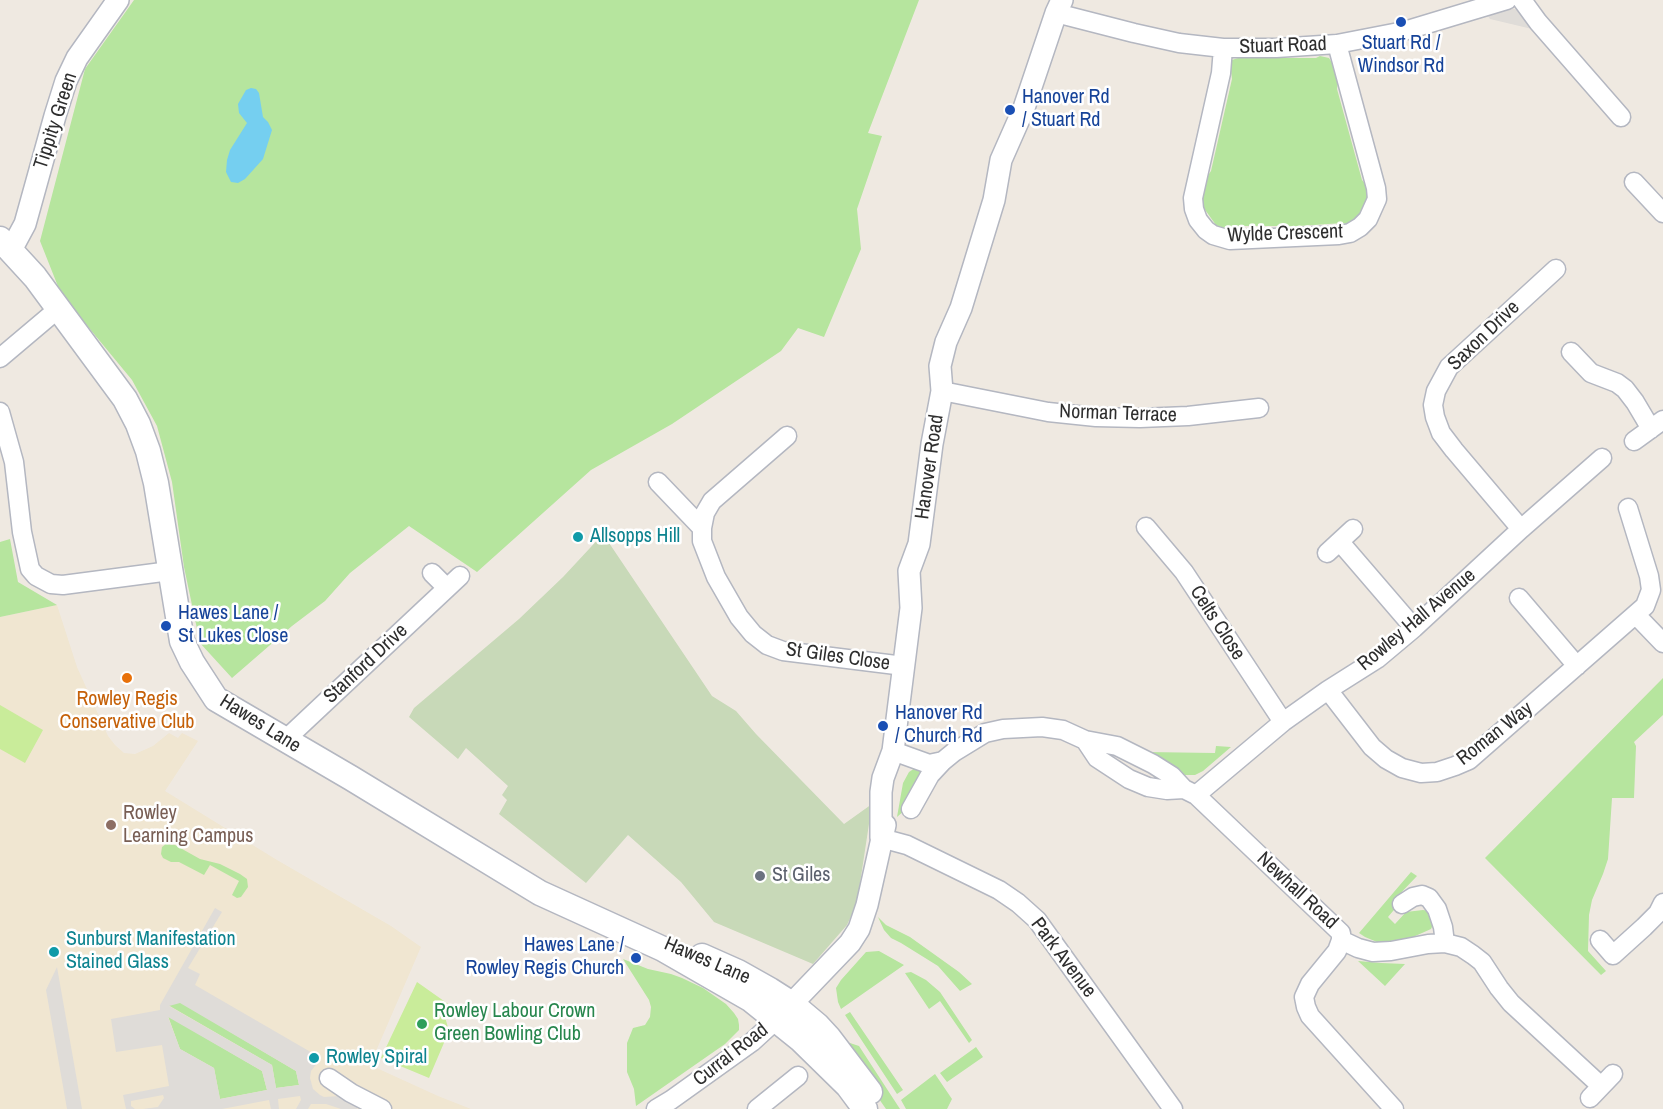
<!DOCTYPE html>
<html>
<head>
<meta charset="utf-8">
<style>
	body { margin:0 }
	canvas { display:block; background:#efe9e1 }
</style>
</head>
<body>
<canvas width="1663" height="1109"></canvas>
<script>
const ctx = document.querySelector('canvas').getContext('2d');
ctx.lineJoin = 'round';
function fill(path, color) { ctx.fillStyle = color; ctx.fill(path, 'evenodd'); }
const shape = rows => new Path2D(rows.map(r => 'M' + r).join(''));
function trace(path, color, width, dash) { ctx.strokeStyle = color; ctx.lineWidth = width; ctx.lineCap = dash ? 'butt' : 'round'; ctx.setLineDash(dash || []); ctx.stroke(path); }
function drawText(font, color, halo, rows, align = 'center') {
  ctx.font = font + ' "Archivo Narrow",sans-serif'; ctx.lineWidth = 5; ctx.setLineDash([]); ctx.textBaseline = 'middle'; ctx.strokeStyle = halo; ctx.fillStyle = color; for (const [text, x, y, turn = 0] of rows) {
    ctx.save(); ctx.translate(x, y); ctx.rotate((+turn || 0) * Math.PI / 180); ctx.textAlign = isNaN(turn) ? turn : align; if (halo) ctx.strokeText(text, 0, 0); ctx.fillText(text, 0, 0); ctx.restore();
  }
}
const education = shape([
	[57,605,77,667,108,736,115,745,124,753,135,754,153,746,169,733,178,738,182,733,198,741,165,791,277,860,391,926,421,947,370,1065,438,1096,471,1109,0,1109,0,617]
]);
const green = shape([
	[134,0,919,0,868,133,882,136,857,209,861,249,824,337,798,328,781,351,672,424,591,470,477,572,409,526,350,573,325,601,292,626,232,678,200,643,184,567,172,482,157,426,132,380,61,294,40,241,85,69],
	[1320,56,1329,58,1339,74,1337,89,1362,180,1371,190,1370,203,1352,226,1343,223,1299,226,1289,231,1278,226,1239,226,1225,231,1216,225,1203,207,1201,191,1203,183,1211,171,1232,79,1230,63,1232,60,1238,58,1316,58],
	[10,539,18,582,57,605,0,617,0,542],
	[1663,678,1663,715,1634,742,1636,746,1634,798,1612,798,1608,859,1603,874,1592,900,1589,915,1588,951,1606,971,1601,975,1485,858],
	[1216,746,1231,747,1203,771,1195,775,1185,775,1180,773,1146,752,1215,753],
	[915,768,924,770,905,810,897,817,903,783,909,772],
	[166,844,175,845,200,859,220,864,240,874,247,879,248,887,241,897,237,898,232,895,239,881,210,865,204,875,179,862,171,862,163,858,161,854,162,847],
	[1411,872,1417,876,1394,900,1398,905,1388,917,1395,924,1406,912,1423,910,1429,911,1433,925,1431,929,1413,937,1385,942,1377,942,1365,937,1359,933],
	[878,917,886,925,910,937,959,972,972,984,960,991,938,966,901,943,891,938,884,930],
	[879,951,904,965,841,1009,838,1002,836,988,841,980,866,952],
	[623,959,648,969,671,974,682,978,703,988,726,1004,734,1013,738,1019,739,1025,739,1030,725,1044,636,1106,634,1089,627,1072,627,1043,633,1028,645,1025,650,1017,651,1007,649,1000],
	[1358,961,1381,963,1405,964,1385,986],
	[911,972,926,980,940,992,972,1040,969,1043,940,1001,929,1009,905,973],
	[180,1002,296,1071,299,1085,276,1088,272,1065,168,1005],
	[850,1012,903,1090,897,1094,845,1015],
	[168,1016,262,1071,267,1090,220,1099,214,1068,180,1049],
	[832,1037,859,1046,900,1109,886,1109,863,1076],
	[976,1047,983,1057,947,1082,940,1073],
	[935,1074,952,1099,947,1109,906,1109,901,1100]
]);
const cemetery = shape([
	[603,534,712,696,736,711,756,734,844,824,872,804,857,903,847,925,813,964,714,922,681,882,628,835,586,883,499,814,507,800,502,795,508,786,466,748,458,759,409,717,414,708,519,619,563,577]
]);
const pitch = shape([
	[0,705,43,730,25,763,0,749],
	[417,982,451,1006,445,1017,449,1031,429,1078,381,1058]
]);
const plaza = shape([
	[1511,8,1521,11,1536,27,1532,29,1490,19,1488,16],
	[215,908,222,912,188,968,200,974,195,985,321,1058,311,1071,310,1078,313,1089,320,1095,324,1097,340,1096,357,1105,357,1109,341,1109,326,1104,311,1104,308,1109,296,1109,301,1100,300,1096,278,1099,279,1109,271,1109,269,1100,222,1109,143,1109,158,1107,164,1098,163,1095,131,1101,131,1106,135,1109,126,1109,123,1095,169,1086,162,1045,116,1052,111,1019,160,1010,160,1005],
	[180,1003,296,1071,299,1085,276,1088,272,1065,169,1006],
	[168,1017,262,1071,267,1090,220,1099,214,1068,180,1049],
	[57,967,82,1109,67,1109,46,990]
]);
const water = shape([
	[251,88,256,89,259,93,263,117,268,122,272,130,263,159,245,179,238,183,231,182,226,172,227,160,230,150,247,123,239,113,238,104,246,90]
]);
const minor = shape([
	[1522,0,1538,22,1621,117],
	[1056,13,1134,33,1179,43,1223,48,1276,48,1337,44,1404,31,1507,0],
	[1223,48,1221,73,1193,198,1194,209,1198,220,1206,230,1213,235,1230,240,1339,235,1350,233,1360,227,1368,219,1377,199,1376,188,1337,44],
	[1634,182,1663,213],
	[1571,352,1591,373,1617,383,1625,389,1635,402,1651,429],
	[0,358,58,309],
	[942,391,1048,412,1096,417,1140,418,1188,416,1259,408],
	[0,412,14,462,22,532,30,569,36,576,51,584,63,585,170,571],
	[1634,441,1663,420],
	[658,482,702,528,702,541,716,577,739,617,753,634,767,645,783,651,904,666],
	[1146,527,1184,572,1283,722],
	[702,528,705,513,712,501,787,436],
	[1521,529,1454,450,1441,433,1435,417,1433,405,1436,391,1449,367,1556,269],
	[1340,542,1414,628],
	[1327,553,1353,529],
	[432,573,447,588],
	[1519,598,1577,666],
	[1636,615,1663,643],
	[1328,690,1372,747,1386,759,1402,768,1421,773,1437,772,1455,766,1469,760,1645,606,1651,590,1649,576,1628,508],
	[285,740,460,576],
	[1085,740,1097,758,1129,779,1148,787,1167,790,1184,789],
	[893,751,929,764,943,761,954,752,985,733,1003,729,1042,727,1063,730,1085,740,1117,746,1153,764,1172,776,1184,789,1196,795,1341,933,1341,940,1337,951,1310,984,1304,997,1306,1007,1310,1016,1394,1109],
	[1196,795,1283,722,1328,690,1377,659,1414,628,1521,529,1602,458],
	[911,809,930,775,943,761],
	[881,838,907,845,999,890,1018,903,1037,920,1173,1109],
	[1402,904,1413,897,1422,895,1429,898,1437,909,1443,927,1445,943],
	[1341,940,1358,948,1373,952,1391,951,1428,944,1445,943,1461,947,1473,955,1482,962,1499,988,1511,1003,1601,1086],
	[1600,940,1613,955,1644,927,1658,913,1663,903],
	[329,1078,351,1093,382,1109],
	[1590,1098,1613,1074],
	[656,1109,671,1100,752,1042,776,1020],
	[757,1109,798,1076]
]);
const tertiary = shape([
	[11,250,25,224,55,116,66,81,77,58,118,0],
	[881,838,881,792,883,778,893,751,911,608,909,571,919,544,932,444,942,391,940,366,946,342,961,308,994,200,1001,160,1024,108,1056,13,1062,0],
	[781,1015,850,943,859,929,867,905,885,825]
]);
const secondary = shape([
	[0,239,35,277,125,399,138,424,148,451,156,483,182,641,192,662,216,699,351,778,540,893,663,949,750,999,801,1040,848,1086,865,1109],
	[702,956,738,972,770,990,792,1004,817,1025,829,1038,870,1092]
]);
const markers = [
	[1401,22,6,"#1a4fb4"],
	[1010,110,6,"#1a4fb4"],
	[578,537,6,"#0f9aa8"],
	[166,626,6,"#1a4fb4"],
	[127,678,6,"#e8710a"],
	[883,726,6,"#1a4fb4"],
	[111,825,6,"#8d6e63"],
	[760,876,6,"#6b7280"],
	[54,952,6,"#0f9aa8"],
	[636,958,6,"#1a4fb4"],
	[422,1024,6,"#2e9e5b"],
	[314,1058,6,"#0f9aa8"]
];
const transitNames = [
	["Stuart Rd /",1401,44,"center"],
	["Windsor Rd",1401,67,"center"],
	["Hanover Rd",1022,98],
	["/ Stuart Rd",1022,121],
	["Hawes Lane /",178,614],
	["St Lukes Close",178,637],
	["Hanover Rd",895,714],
	["/ Church Rd",895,737],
	["Hawes Lane /",624,946,"right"],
	["Rowley Regis Church",624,969,"right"]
];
const streetNames = [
	["Stuart Road",1283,46,-2],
	["Tippity Green",56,121,-72],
	["Wylde Crescent",1285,234,-2],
	["Saxon Drive",1484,336,-44],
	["Norman Terrace",1118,414,2],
	["Hanover Road",930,467,-82],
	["Rowley Hall Avenue",1417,620,-40],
	["Celts Close",1217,623,57],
	["St Giles Close",838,657,8],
	["Stanford Drive",366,664,-43],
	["Hawes Lane",260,724,32],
	["Roman Way",1495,734,-38],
	["Newhall Road",1297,891,43],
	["Park Avenue",1063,958,53],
	["Hawes Lane",707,961,23],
	["Curral Road",731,1055,-38]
];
const cultureNames = [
	["Allsopps Hill",590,537],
	["Sunburst Manifestation",66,940],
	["Stained Glass",66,963],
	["Rowley Spiral",326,1058]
];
const foodNames = [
	["Rowley Regis",127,700],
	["Conservative Club",127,723]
];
const educationNames = [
	["Rowley",123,814],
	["Learning Campus",123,837]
];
const worshipNames = [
	["St Giles",772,876]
];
const leisureNames = [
	["Rowley Labour Crown",434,1012],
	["Green Bowling Club",434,1035]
];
fill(education, '#f0e6d1');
fill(green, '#b6e59e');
fill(cemetery, '#c8d9b8');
fill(pitch, '#c9ec9a');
fill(plaza, '#dfdcd8');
fill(water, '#75cff0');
trace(minor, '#b4b7c1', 21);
trace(tertiary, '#b4b7c1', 24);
trace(secondary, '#b4b7c1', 27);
trace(minor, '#fff', 18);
trace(tertiary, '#fff', 21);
trace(secondary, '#fff', 24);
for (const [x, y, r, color] of markers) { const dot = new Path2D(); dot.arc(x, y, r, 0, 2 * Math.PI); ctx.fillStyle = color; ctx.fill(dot); trace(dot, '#fff', 2); }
drawText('20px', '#164399', '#fff', transitNames, 'left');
drawText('20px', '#2e2e2e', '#fff', streetNames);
drawText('20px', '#0d838f', '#fff', cultureNames, 'left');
drawText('20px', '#c56008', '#fff', foodNames);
drawText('20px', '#785e54', '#fff', educationNames, 'left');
drawText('20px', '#5b616d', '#fff', worshipNames, 'left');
drawText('20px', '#27864d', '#fff', leisureNames, 'left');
</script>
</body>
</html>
